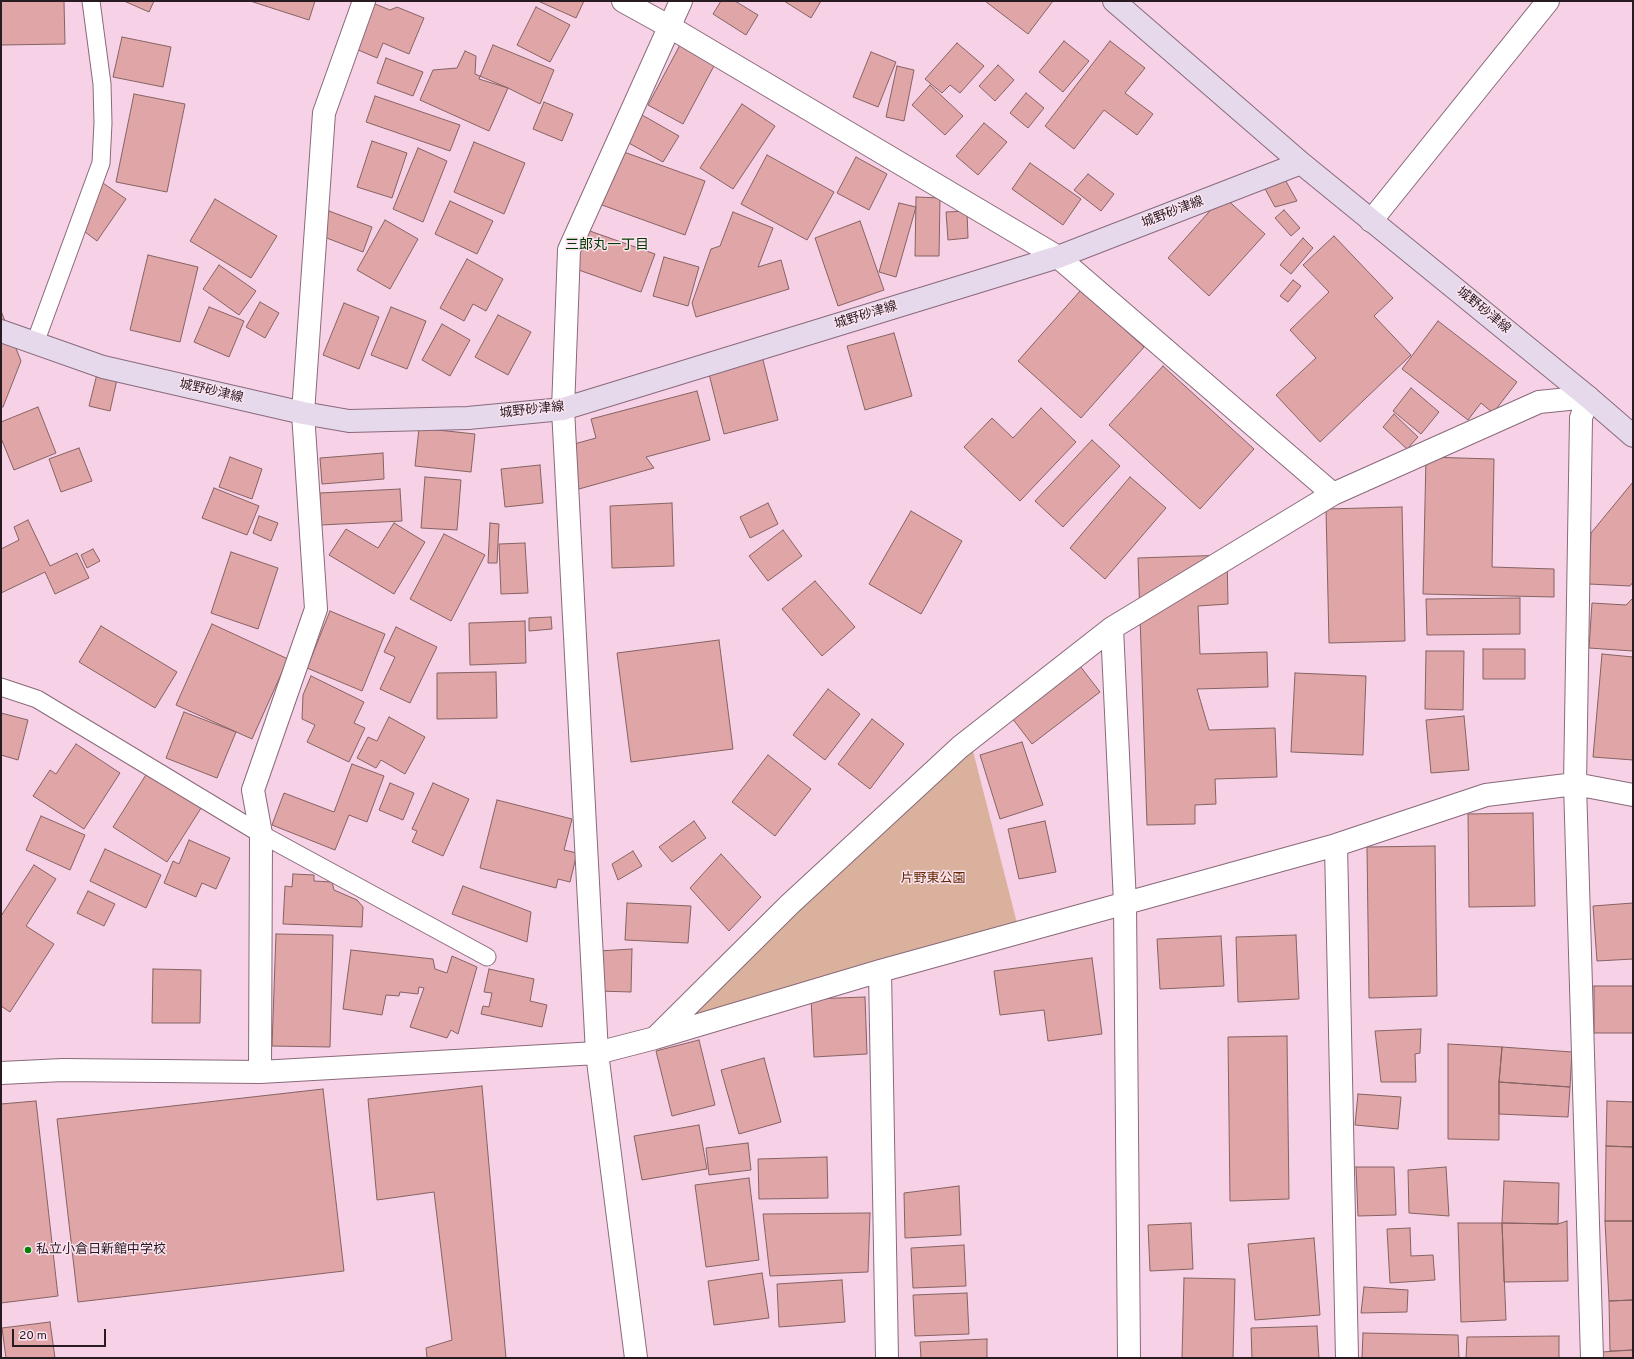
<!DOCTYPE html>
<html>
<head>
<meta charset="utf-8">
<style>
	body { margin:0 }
	#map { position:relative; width:1634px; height:1359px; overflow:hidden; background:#f7d2e6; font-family:Overpass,sans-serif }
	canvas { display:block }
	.frame { position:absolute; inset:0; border:2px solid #281b22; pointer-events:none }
	.scale { position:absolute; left:12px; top:1329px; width:94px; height:18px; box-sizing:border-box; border:2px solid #281b22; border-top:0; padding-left:5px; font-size:12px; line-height:14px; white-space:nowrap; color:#281b22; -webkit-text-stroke:3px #fbe4f0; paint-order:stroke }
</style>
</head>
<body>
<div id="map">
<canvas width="1634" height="1359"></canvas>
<div class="frame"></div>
<div class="scale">20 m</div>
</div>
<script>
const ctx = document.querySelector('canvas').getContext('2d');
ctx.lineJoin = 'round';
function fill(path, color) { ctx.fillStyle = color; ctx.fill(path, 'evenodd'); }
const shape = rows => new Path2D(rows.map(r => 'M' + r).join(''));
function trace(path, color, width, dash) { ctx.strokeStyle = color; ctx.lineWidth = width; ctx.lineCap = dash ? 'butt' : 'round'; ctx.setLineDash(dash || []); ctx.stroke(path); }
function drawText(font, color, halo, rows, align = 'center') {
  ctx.font = font + ' Overpass,"Noto Sans JP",sans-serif'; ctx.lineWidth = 3; ctx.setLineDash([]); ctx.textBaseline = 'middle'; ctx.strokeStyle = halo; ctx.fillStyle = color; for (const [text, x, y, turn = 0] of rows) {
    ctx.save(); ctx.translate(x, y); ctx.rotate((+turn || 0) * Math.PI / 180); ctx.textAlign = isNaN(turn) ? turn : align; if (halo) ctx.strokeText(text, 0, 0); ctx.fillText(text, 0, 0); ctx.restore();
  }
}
const green = shape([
	[972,747,1018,927,668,1030]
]);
const building = shape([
	[1,1,64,1,65,44,1,45,1,1],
	[124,1,154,1,149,12,124,1],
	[250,1,315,1,309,20,250,1],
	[538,1,584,1,576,18,538,1],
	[721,1,735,1,758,15,746,35,713,14,721,1],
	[784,1,821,1,811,18,784,1],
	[985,1,1053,1,1028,34,985,1],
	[370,2,390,10,397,7,424,18,409,54,383,43,377,58,342,43,370,2],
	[536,7,570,25,550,62,517,45,536,7],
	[122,37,171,47,163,87,113,77,122,37],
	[1064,41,1089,61,1063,92,1039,72,1064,41],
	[1110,41,1145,68,1125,93,1153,114,1137,135,1104,110,1074,149,1045,126,1110,41],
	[957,43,984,66,960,93,950,85,942,93,925,79,957,43],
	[493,45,554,70,540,104,508,88,479,79,493,45],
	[680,45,715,64,683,124,648,105,680,45],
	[465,51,476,56,475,74,508,88,489,131,420,100,433,70,457,68,465,51],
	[871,52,896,62,878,107,853,97,871,52],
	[386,58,423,72,413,96,377,83,386,58],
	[998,65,1014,80,995,101,979,86,998,65],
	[897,66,914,70,904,121,886,117,897,66],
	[930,85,963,116,945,135,912,105,930,85],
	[1026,93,1044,108,1028,128,1010,113,1026,93],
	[134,94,185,104,167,192,116,182,134,94],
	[375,96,460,125,450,151,366,122,375,96],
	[544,102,573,114,562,141,533,129,544,102],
	[742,104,775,126,733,189,700,168,742,104],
	[642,115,679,136,663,162,627,142,642,115],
	[984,123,1007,142,978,175,956,156,984,123],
	[372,141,407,153,392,198,357,187,372,141],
	[474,142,525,163,504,214,454,192,474,142],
	[418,148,447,161,423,222,393,209,418,148],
	[621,151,705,181,685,235,602,205,621,151],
	[767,155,834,192,807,240,741,204,767,155],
	[856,157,887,174,869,210,837,193,856,157],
	[1030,163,1081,199,1063,225,1012,189,1030,163],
	[1088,174,1114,194,1101,211,1074,190,1088,174],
	[1283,176,1297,201,1275,207,1264,187,1283,176],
	[100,181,126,199,97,241,72,222,100,181],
	[1223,196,1265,234,1209,296,1168,258,1223,196],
	[916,197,940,198,939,256,915,256,916,197],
	[215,199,277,236,251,278,190,241,215,199],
	[450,201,493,221,477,254,435,234,450,201],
	[899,203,916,207,896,277,879,272,899,203],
	[1284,210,1300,228,1291,236,1275,218,1284,210],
	[329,211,372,227,363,252,319,235,329,211],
	[967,211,968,238,948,240,946,212,967,211],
	[733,212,773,228,758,267,781,260,789,289,696,317,692,303,711,249,720,246,733,212],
	[385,220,418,239,390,289,357,270,385,220],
	[860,221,884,290,838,306,815,238,860,221],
	[587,230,655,254,641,292,573,268,587,230],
	[1334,236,1393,298,1374,316,1411,355,1320,442,1276,395,1316,358,1290,330,1329,292,1303,265,1334,236],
	[1303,238,1313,248,1291,274,1280,265,1303,238],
	[148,255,198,267,180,342,130,330,148,255],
	[664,257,699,267,688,306,653,296,664,257],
	[467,259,503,279,486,311,473,304,464,321,440,308,467,259],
	[219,265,256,291,239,315,203,289,219,265],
	[1293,280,1301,286,1288,302,1280,296,1293,280],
	[1081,290,1144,347,1081,418,1018,361,1081,290],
	[260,302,279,313,265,338,246,327,260,302],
	[344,303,379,317,359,369,323,355,344,303],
	[209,307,244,321,229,357,194,342,209,307],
	[391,307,426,321,407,369,371,355,391,307],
	[1,311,21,361,3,407,1,407,1,311],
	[498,315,531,332,508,375,475,357,498,315],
	[1438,321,1517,382,1493,413,1481,403,1468,420,1402,369,1438,321],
	[442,324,470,340,450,376,422,360,442,324],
	[894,333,912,396,865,410,847,346,894,333],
	[762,356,778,420,724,434,708,370,762,356],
	[1163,366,1254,449,1200,509,1109,425,1163,366],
	[98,370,118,375,110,411,89,406,98,370],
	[1411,388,1439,412,1421,434,1393,411,1411,388],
	[697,391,710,440,646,457,654,468,579,489,567,446,596,438,591,419,697,391],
	[38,407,56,453,14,470,1,438,1,422,38,407],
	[1041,408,1076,442,1020,501,964,447,992,418,1013,438,1041,408],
	[1394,414,1418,437,1407,449,1383,427,1394,414],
	[419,428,475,434,471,472,415,466,419,428],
	[1092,440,1120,466,1063,527,1035,501,1092,440],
	[79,448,92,481,61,492,49,459,79,448],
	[383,453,384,479,322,484,320,458,383,453],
	[230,457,262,469,252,499,219,487,230,457],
	[1426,457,1494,459,1492,567,1554,569,1554,597,1423,594,1426,457],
	[540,465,543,503,505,507,501,469,540,465],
	[425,477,461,480,457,530,421,528,425,477],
	[1130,477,1166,508,1105,579,1070,548,1130,477],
	[1633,482,1633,582,1630,586,1589,584,1591,533,1633,482],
	[214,488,259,506,247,535,202,518,214,488],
	[400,489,402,521,321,525,320,493,400,489],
	[672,503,674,566,612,568,610,506,672,503],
	[768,503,778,524,750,538,740,517,768,503],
	[1402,507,1405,641,1329,643,1326,509,1402,507],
	[911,511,962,541,921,614,869,584,911,511],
	[259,516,278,523,271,541,253,533,259,516],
	[28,520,50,566,77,553,89,578,55,594,45,572,1,593,1,549,19,540,14,527,28,520],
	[394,523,425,542,394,594,329,555,346,529,378,548,394,523],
	[490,523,499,524,497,563,488,563,490,523],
	[783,530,802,556,768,581,749,556,783,530],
	[444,534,485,555,451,621,410,599,444,534],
	[525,543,528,593,501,594,499,544,525,543],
	[93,549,100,561,87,568,81,555,93,549],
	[231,552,278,568,258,629,211,613,231,552],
	[1227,555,1228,604,1198,606,1200,654,1267,652,1268,687,1197,689,1209,730,1275,728,1277,777,1215,779,1216,804,1195,805,1195,824,1147,825,1138,558,1227,555],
	[815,581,855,627,822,656,782,609,815,581],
	[1520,598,1520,634,1427,635,1426,599,1520,598],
	[1633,598,1633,651,1589,648,1592,603,1626,605,1633,598],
	[330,611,385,634,362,691,307,668,330,611],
	[551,617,552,629,529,631,529,618,551,617],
	[525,621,526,663,470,665,469,623,525,621],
	[212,624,288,659,252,739,176,705,212,624],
	[101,626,177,672,155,708,79,662,101,626],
	[396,627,437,647,410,703,380,689,395,657,384,652,396,627],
	[719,640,733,749,631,762,617,653,719,640],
	[1483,649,1525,649,1525,679,1483,679,1483,649],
	[1426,651,1464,651,1463,710,1425,709,1426,651],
	[1602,654,1633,657,1633,760,1593,757,1602,654],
	[1080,666,1100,692,1032,744,1012,718,1080,666],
	[496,672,497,718,437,719,437,673,496,672],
	[1295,673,1366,676,1363,755,1291,752,1295,673],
	[311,676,364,702,354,723,365,728,349,762,307,742,315,725,302,719,303,695,311,676],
	[828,689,860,714,825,760,793,735,828,689],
	[184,712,236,732,217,778,166,758,184,712],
	[1,713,28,720,18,760,1,755,1,713],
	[1464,716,1469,770,1431,773,1426,720,1464,716],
	[389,717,425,737,405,774,381,760,376,768,357,758,368,737,377,741,389,717],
	[872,719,904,744,870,789,838,764,872,719],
	[1022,742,1043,805,1000,819,980,755,1022,742],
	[76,744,120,773,84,829,33,796,50,770,56,774,76,744],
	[768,755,811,789,775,836,732,802,768,755],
	[352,764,384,776,367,822,349,815,335,850,272,825,284,793,334,812,352,764],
	[149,770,203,805,167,862,113,827,149,770],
	[390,783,414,793,403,820,379,810,390,783],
	[433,783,469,799,443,856,412,842,417,831,412,829,433,783],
	[497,800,572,819,564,850,577,853,570,882,558,879,556,888,480,868,497,800],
	[1533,813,1535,906,1469,907,1468,814,1533,813],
	[41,816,85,835,70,870,26,850,41,816],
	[694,821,706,838,672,862,659,847,694,821],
	[1045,821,1056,872,1019,879,1008,829,1045,821],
	[189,840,230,858,216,889,202,883,196,897,164,883,173,861,179,864,189,840],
	[1435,846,1437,996,1369,998,1367,847,1435,846],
	[105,849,161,875,146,908,90,881,105,849],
	[633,851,642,866,618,880,612,864,633,851],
	[721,854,761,897,729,931,690,888,721,854],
	[34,865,56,879,26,926,54,944,10,1012,1,1006,1,916,34,865],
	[293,874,314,875,314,881,332,882,334,890,357,900,363,907,362,927,283,924,285,886,292,887,293,874],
	[463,886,531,912,527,942,452,914,463,886],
	[88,891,115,904,104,926,77,913,88,891],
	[627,903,691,906,688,943,625,940,627,903],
	[1633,903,1633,959,1597,961,1593,906,1633,903],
	[276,934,333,935,330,1047,272,1046,276,934],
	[1296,935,1299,999,1238,1002,1236,937,1296,935],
	[1221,936,1224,986,1160,989,1157,939,1221,936],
	[632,949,631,992,598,991,599,951,632,949],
	[351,950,433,959,435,969,447,973,452,956,477,967,458,1034,451,1030,447,1038,410,1027,424,988,419,987,418,994,400,992,399,996,386,995,382,1015,343,1009,351,950],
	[1092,958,1102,1034,1048,1041,1044,1010,1000,1015,994,971,1092,958],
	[153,969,201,970,200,1023,152,1023,153,969],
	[489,969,534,979,530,1001,547,1005,542,1027,481,1014,483,1006,489,1007,492,993,484,992,489,969],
	[1594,986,1633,986,1633,1033,1594,1033,1594,986],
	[865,997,867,1054,814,1057,811,999,865,997],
	[1421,1029,1420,1053,1415,1054,1416,1082,1381,1082,1375,1031,1421,1029],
	[1287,1036,1289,1199,1230,1201,1228,1037,1287,1036],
	[699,1040,715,1105,672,1116,656,1051,699,1040],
	[1448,1044,1502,1047,1499,1082,1499,1140,1448,1139,1448,1044],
	[1502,1047,1572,1052,1570,1087,1499,1082,1502,1047],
	[764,1058,781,1122,739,1134,721,1070,764,1058],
	[1499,1082,1570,1087,1568,1117,1499,1114,1499,1082],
	[482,1086,506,1358,427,1358,426,1348,452,1340,434,1192,377,1200,368,1099,482,1086],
	[323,1089,344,1271,78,1302,57,1119,323,1089],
	[1358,1094,1401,1097,1398,1129,1355,1125,1358,1094],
	[36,1101,58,1296,1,1303,1,1104,36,1101],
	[1607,1101,1633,1102,1633,1147,1606,1146,1607,1101],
	[699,1125,707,1169,642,1180,634,1136,699,1125],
	[748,1143,751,1170,709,1175,706,1148,748,1143],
	[1606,1146,1633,1147,1633,1221,1605,1221,1606,1146],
	[827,1157,828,1198,759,1199,758,1159,827,1157],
	[1356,1167,1394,1167,1396,1215,1358,1216,1356,1167],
	[1446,1167,1449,1216,1409,1213,1408,1170,1446,1167],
	[749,1178,759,1260,706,1267,695,1185,749,1178],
	[1504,1181,1559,1183,1558,1224,1502,1223,1504,1181],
	[959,1186,961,1235,905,1238,904,1193,959,1186],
	[870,1213,868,1272,770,1276,763,1214,870,1213],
	[1567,1221,1568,1281,1504,1282,1502,1223,1558,1224,1567,1221],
	[1605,1221,1633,1221,1633,1300,1609,1301,1605,1221],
	[1191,1223,1193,1269,1150,1271,1148,1225,1191,1223],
	[1458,1223,1502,1223,1506,1320,1461,1322,1458,1223],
	[1410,1228,1411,1256,1433,1255,1435,1280,1390,1283,1387,1229,1410,1228],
	[1314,1238,1320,1315,1255,1320,1248,1244,1314,1238],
	[964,1245,966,1286,913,1288,911,1248,964,1245],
	[762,1273,769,1318,714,1325,708,1281,762,1273],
	[1184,1278,1235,1279,1233,1358,1182,1358,1184,1278],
	[842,1280,845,1322,779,1327,777,1284,842,1280],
	[1364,1287,1408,1290,1407,1312,1361,1313,1364,1287],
	[967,1293,969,1334,915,1336,913,1295,967,1293],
	[1633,1300,1633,1350,1610,1351,1609,1301,1633,1300],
	[50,1322,55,1358,6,1358,2,1328,50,1322],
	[1317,1326,1319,1358,1252,1358,1251,1328,1317,1326],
	[1363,1333,1458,1335,1459,1358,1362,1358,1363,1333],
	[1559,1336,1559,1358,1466,1358,1467,1337,1559,1336],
	[987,1339,987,1358,921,1358,920,1342,987,1339],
	[1633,1350,1633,1358,1601,1358,1601,1352,1633,1350]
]);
const lane = shape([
	[35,343,101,163,103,123,102,84,91,1],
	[1,687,37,699,261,834,487,957]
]);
const street = shape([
	[623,1,670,27,1058,257,1333,494],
	[1371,221,1548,1],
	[1112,628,1125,903,1129,1358],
	[1336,845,1347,1358],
	[880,971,887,1358],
	[655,1038,790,904,960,747,1112,628,1333,494,1539,402,1588,397,1581,418,1575,784,1592,1358],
	[260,1072,261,834,253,790,316,609,303,413,324,113,364,1],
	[1,1073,63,1070,260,1072,597,1053,655,1038,880,971,1336,845,1486,795,1575,784,1633,795],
	[636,1358,597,1053,563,409,569,250,681,1]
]);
const secondary = shape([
	[1114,1,1301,163,1588,397,1633,436],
	[1,331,103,367,303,413,349,421,468,418,563,409,1058,257,1301,163]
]);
const markers = [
	[28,1250,4,"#008405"]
];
const streetNames = [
	["城野砂津線",1173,213,-21],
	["城野砂津線",1483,311,39],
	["城野砂津線",866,316,-17],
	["城野砂津線",211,392,13],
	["城野砂津線",532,411,-6]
];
const parkNames = [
	["片野東公園",933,879]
];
const poiNames = [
	["私立小倉日新館中学校",36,1250]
];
const neighbourhoodNames = [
	["三郎丸一丁目",607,246]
];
fill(green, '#dab19c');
fill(building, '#dfa5a7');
trace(building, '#866263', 1);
trace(lane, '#89697a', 19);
trace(street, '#89697a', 24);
trace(secondary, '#89697a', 24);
trace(lane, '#fff', 17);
trace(street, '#fff', 22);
trace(secondary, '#e6d9ec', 22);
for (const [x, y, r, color] of markers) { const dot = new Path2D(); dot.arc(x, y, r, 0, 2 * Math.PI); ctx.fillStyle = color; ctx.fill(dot); trace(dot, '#fbe4f0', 1.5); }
drawText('13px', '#281b22', '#fbe4f0', streetNames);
drawText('13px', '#622700', '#fbe4f0', parkNames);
drawText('13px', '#281b22', '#fbe4f0', poiNames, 'left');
drawText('14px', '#013902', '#fbe4f0', neighbourhoodNames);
</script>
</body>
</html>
